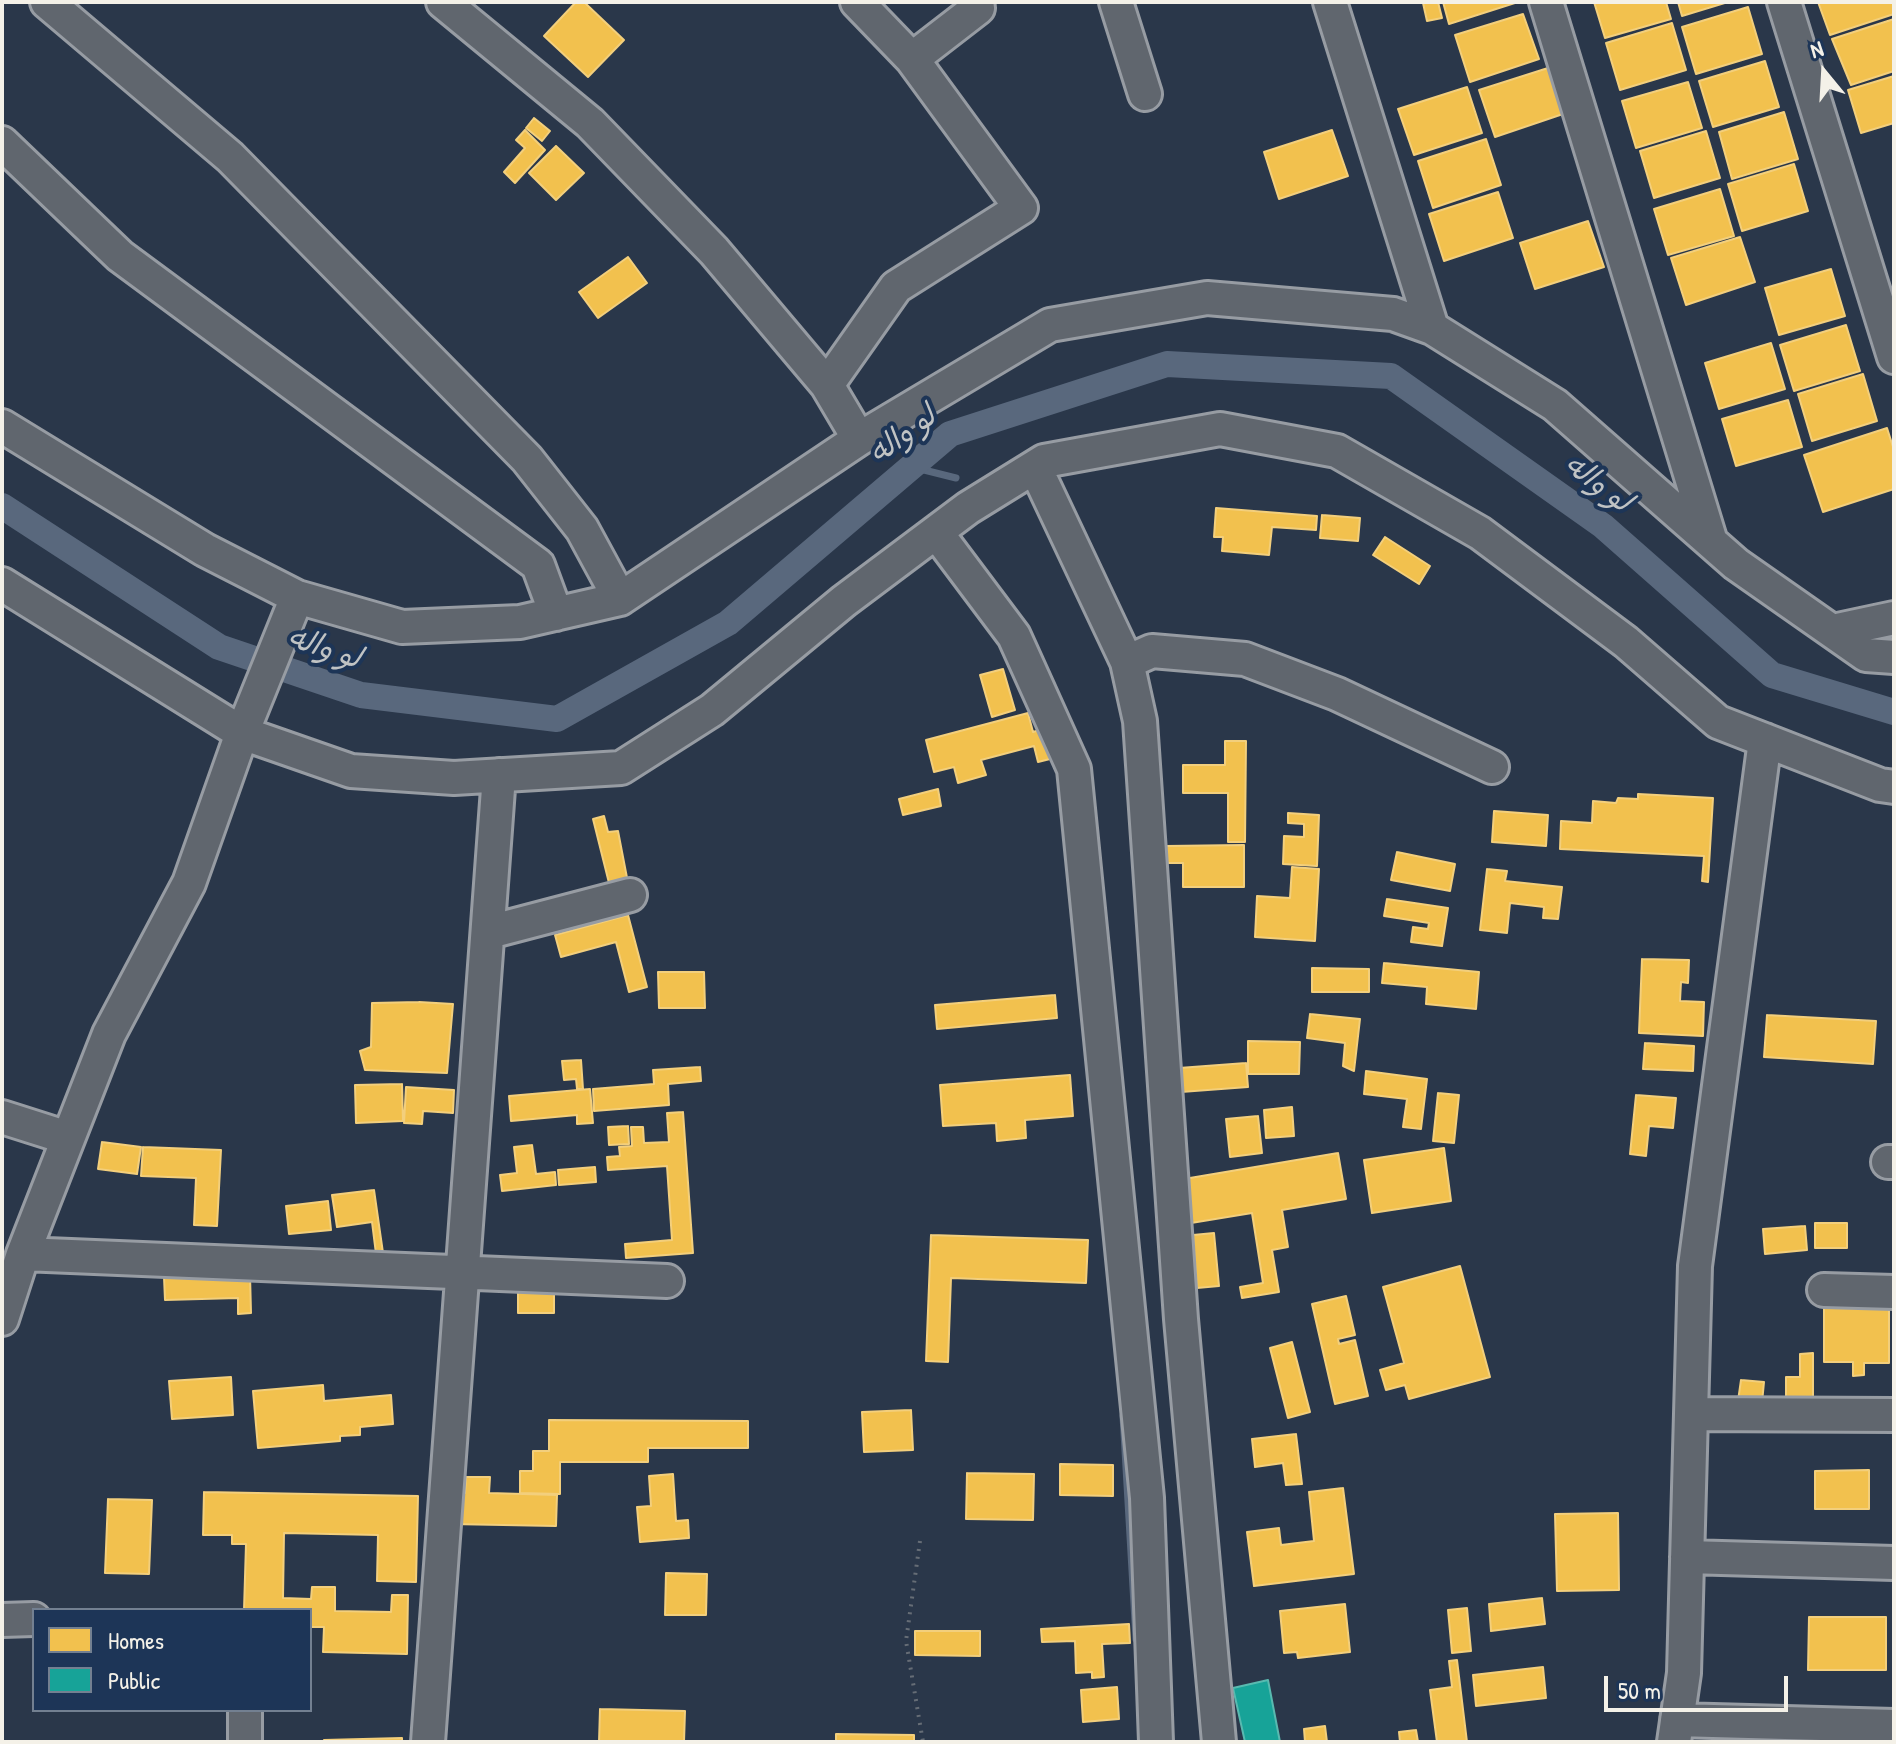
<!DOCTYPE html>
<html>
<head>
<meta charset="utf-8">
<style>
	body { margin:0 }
	#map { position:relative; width:1896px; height:1744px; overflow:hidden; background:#2a374a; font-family:"Patrick Hand",sans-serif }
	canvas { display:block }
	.frame { position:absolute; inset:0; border:4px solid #f4f1e8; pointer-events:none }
	.legend { position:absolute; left:32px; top:1608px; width:280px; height:104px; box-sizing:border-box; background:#1d3557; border:2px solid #738091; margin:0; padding:10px 14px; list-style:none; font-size:24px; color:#f4f1e8 }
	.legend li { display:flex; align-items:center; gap:16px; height:40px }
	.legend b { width:40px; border:2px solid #738091 }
	.north { position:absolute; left:1784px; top:32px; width:80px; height:80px; -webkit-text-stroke:6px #1d3557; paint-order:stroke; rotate:342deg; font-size:22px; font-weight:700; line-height:32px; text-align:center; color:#f4f1e8 }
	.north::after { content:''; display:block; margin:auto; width:28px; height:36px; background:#f4f1e8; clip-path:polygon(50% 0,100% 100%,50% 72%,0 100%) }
	.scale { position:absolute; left:1604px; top:1676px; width:184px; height:36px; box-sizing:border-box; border:4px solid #f4f1e8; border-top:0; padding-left:10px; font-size:24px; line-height:28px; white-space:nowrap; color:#f4f1e8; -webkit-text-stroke:6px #1d3557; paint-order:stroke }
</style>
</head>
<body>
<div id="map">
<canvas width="1896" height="1744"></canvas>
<div class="frame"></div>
<ul class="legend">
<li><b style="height:22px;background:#f2c14e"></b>Homes</li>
<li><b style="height:22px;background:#17a398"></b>Public</li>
</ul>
<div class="north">N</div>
<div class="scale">50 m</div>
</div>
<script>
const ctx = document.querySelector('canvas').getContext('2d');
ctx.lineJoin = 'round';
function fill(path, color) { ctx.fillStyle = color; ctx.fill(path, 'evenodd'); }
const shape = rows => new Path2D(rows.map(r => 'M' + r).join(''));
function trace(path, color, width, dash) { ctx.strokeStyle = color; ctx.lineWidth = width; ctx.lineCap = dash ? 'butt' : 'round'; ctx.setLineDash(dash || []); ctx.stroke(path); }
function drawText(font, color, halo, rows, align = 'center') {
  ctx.font = font + ' "Patrick Hand","Playpen Sans Arabic",sans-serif'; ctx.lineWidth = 8; ctx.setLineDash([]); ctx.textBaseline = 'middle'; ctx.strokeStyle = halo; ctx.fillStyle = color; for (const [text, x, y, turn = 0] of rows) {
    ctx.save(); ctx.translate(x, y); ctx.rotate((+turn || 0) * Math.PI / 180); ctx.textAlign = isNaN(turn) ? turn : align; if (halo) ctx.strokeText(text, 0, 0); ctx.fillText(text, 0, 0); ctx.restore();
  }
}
const homes = shape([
	[576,2,584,2,624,40,588,77,544,36,576,2],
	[1438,2,1442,18,1427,21,1423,3,1438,2],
	[1443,2,1518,2,1449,24,1443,2],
	[1594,2,1666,2,1671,19,1605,38,1594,2],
	[1678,2,1728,2,1682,16,1678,2],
	[1818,2,1894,2,1894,14,1830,35,1818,2],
	[1748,7,1762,54,1696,74,1682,27,1748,7],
	[1523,14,1539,59,1470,82,1455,35,1523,14],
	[1894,19,1894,71,1851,85,1832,39,1894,19],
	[1672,23,1686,70,1620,90,1606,43,1672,23],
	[1765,61,1779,107,1713,127,1699,81,1765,61],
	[1548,68,1563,114,1495,137,1479,90,1548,68],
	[1894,76,1894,123,1861,133,1848,90,1894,76],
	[1688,82,1702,128,1636,148,1622,101,1688,82],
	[1467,87,1482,133,1414,155,1398,109,1467,87],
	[1784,112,1798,159,1732,179,1719,132,1784,112],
	[534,118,550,131,542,141,526,128,534,118],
	[525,130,545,150,515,183,504,172,525,148,516,140,525,130],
	[1332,130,1348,176,1279,199,1264,152,1332,130],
	[1706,131,1720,178,1654,198,1640,151,1706,131],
	[1486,139,1501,185,1433,208,1418,161,1486,139],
	[556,146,584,173,556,200,529,173,556,146],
	[1794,164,1808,211,1742,231,1728,184,1794,164],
	[1720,189,1734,236,1668,255,1654,209,1720,189],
	[1498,192,1513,238,1444,261,1429,214,1498,192],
	[1588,221,1604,267,1535,289,1520,243,1588,221],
	[1740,237,1755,282,1686,305,1671,258,1740,237],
	[628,257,647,283,598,318,579,292,628,257],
	[1831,269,1845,316,1779,335,1765,288,1831,269],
	[1846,325,1860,371,1794,391,1780,345,1846,325],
	[1771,343,1785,389,1719,409,1705,363,1771,343],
	[1863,374,1877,421,1812,441,1798,394,1863,374],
	[1788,400,1802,447,1736,466,1722,419,1788,400],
	[1887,428,1894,450,1894,489,1823,512,1804,455,1887,428],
	[1216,508,1317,516,1316,530,1272,527,1269,555,1222,551,1223,537,1214,537,1216,508],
	[1322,515,1360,518,1358,541,1320,538,1322,515],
	[1385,537,1430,566,1419,584,1373,555,1385,537],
	[1003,669,1015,710,992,717,980,675,1003,669],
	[1028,713,1033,732,1043,729,1050,759,1038,762,1034,746,981,760,986,775,958,783,954,767,934,772,926,740,1028,713],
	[1225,741,1246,741,1245,842,1228,842,1228,793,1183,793,1183,765,1225,765,1225,741],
	[938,789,941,806,903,815,899,799,938,789],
	[1638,794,1713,798,1708,882,1702,881,1704,856,1560,849,1561,821,1592,823,1593,801,1616,803,1618,798,1638,799,1638,794],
	[1494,811,1548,815,1546,846,1492,842,1494,811],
	[1288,813,1319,815,1317,866,1283,864,1284,836,1304,837,1304,824,1288,823,1288,813],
	[604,816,608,832,618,831,628,883,611,891,593,819,604,816],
	[1244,845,1244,887,1183,887,1183,863,1167,863,1166,846,1244,845],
	[1397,852,1455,864,1450,891,1391,880,1397,852],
	[1292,867,1319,869,1315,941,1255,937,1257,896,1290,898,1292,867],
	[1487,869,1507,871,1505,881,1562,887,1558,919,1543,918,1544,907,1510,903,1507,933,1480,930,1487,869],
	[1387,899,1448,908,1442,946,1411,942,1413,927,1428,929,1429,923,1384,916,1387,899],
	[628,915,647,987,629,992,616,942,561,957,555,935,628,915],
	[1642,959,1689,960,1688,983,1681,982,1680,1001,1704,1002,1703,1036,1639,1033,1642,959],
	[1384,963,1479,972,1476,1009,1426,1004,1427,987,1382,983,1384,963],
	[1312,968,1369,969,1369,992,1312,992,1312,968],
	[658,972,704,972,705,1008,659,1008,658,972],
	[1055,995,1057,1018,937,1029,935,1005,1055,995],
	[419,1002,453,1004,447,1073,365,1070,360,1051,371,1047,372,1003,419,1002],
	[1310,1014,1360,1019,1354,1071,1343,1066,1345,1043,1307,1038,1310,1014],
	[1767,1015,1876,1021,1873,1064,1764,1057,1767,1015],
	[1248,1041,1300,1042,1299,1074,1248,1074,1248,1041],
	[1645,1043,1694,1046,1693,1071,1643,1069,1645,1043],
	[581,1060,583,1089,577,1089,576,1079,564,1080,562,1061,581,1060],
	[1246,1063,1248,1087,1181,1092,1179,1068,1246,1063],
	[700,1067,701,1081,668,1084,669,1105,594,1111,593,1089,654,1084,653,1070,700,1067],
	[1366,1071,1427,1079,1421,1129,1403,1127,1407,1099,1364,1094,1366,1071],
	[1070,1075,1073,1116,1025,1120,1026,1138,997,1141,996,1123,943,1126,940,1085,1070,1075],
	[402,1084,403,1121,356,1123,355,1085,402,1084],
	[406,1087,454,1090,453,1113,423,1111,422,1124,404,1123,406,1087],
	[590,1089,593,1123,577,1124,577,1115,511,1121,509,1096,590,1089],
	[1438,1093,1459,1095,1454,1143,1433,1141,1438,1093],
	[1636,1095,1676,1098,1673,1128,1649,1126,1646,1156,1630,1154,1636,1095],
	[1292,1107,1294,1136,1266,1138,1264,1110,1292,1107],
	[683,1112,693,1253,626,1258,625,1244,672,1240,667,1166,608,1170,607,1157,620,1156,619,1147,632,1146,631,1127,643,1127,644,1143,669,1142,667,1113,683,1112],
	[1258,1116,1262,1153,1230,1157,1226,1119,1258,1116],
	[628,1126,629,1144,609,1145,608,1127,628,1126],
	[102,1142,141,1147,137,1174,98,1169,102,1142],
	[532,1145,536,1174,555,1172,556,1185,502,1191,500,1175,517,1173,514,1147,532,1145],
	[143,1147,221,1150,217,1226,194,1225,196,1178,141,1176,143,1147],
	[1444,1148,1451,1201,1372,1213,1364,1160,1444,1148],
	[1338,1153,1346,1199,1282,1210,1288,1247,1272,1250,1279,1292,1242,1298,1240,1287,1263,1283,1252,1213,1185,1224,1178,1180,1338,1153],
	[595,1167,596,1182,559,1185,558,1170,595,1167],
	[374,1190,383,1253,376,1254,372,1222,337,1227,332,1195,374,1190],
	[328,1201,331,1230,289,1234,286,1206,328,1201],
	[1815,1223,1847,1223,1847,1248,1815,1248,1815,1223],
	[1805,1226,1807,1250,1765,1254,1763,1229,1805,1226],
	[1214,1233,1219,1286,1197,1288,1193,1235,1214,1233],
	[931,1235,1088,1240,1086,1283,951,1278,948,1362,926,1361,931,1235],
	[1460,1266,1490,1377,1409,1399,1405,1385,1386,1390,1380,1370,1404,1363,1383,1287,1460,1266],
	[250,1274,251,1313,238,1314,238,1298,165,1300,164,1277,250,1274],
	[518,1286,554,1286,554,1313,518,1313,518,1286],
	[1824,1294,1889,1294,1889,1363,1864,1363,1864,1375,1853,1376,1853,1362,1824,1362,1824,1294],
	[1346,1296,1355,1335,1338,1339,1339,1344,1355,1340,1368,1396,1335,1404,1312,1304,1346,1296],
	[1292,1342,1310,1412,1288,1418,1270,1348,1292,1342],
	[1813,1353,1813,1401,1786,1401,1786,1377,1800,1377,1800,1354,1813,1353],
	[231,1377,233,1415,172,1419,169,1381,231,1377],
	[1741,1380,1764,1382,1762,1403,1738,1401,1741,1380],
	[323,1385,324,1401,391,1395,393,1424,360,1427,360,1435,340,1436,340,1441,258,1448,253,1391,323,1385],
	[911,1410,913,1450,864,1452,862,1412,911,1410],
	[549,1420,748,1421,748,1448,648,1448,648,1462,560,1462,560,1494,520,1493,520,1471,533,1471,533,1451,549,1451,549,1420],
	[1296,1434,1302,1484,1286,1485,1283,1463,1255,1467,1252,1439,1296,1434],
	[1060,1464,1113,1465,1113,1496,1060,1495,1060,1464],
	[1869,1470,1869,1509,1815,1509,1815,1471,1869,1470],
	[967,1473,1034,1474,1033,1520,966,1519,967,1473],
	[673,1474,676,1521,688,1520,689,1538,640,1542,637,1507,651,1506,649,1476,673,1474],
	[466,1477,490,1477,489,1493,557,1495,556,1526,450,1524,451,1493,465,1493,466,1477],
	[1343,1488,1354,1574,1254,1586,1247,1532,1279,1528,1281,1545,1314,1541,1309,1492,1343,1488],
	[204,1492,418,1496,416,1582,377,1581,378,1535,284,1533,283,1598,311,1599,312,1587,335,1587,335,1611,391,1612,392,1595,408,1595,407,1654,323,1652,324,1627,310,1627,310,1610,244,1610,246,1544,232,1544,232,1535,203,1535,204,1492],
	[108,1499,152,1500,149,1574,105,1573,108,1499],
	[1618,1513,1619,1590,1557,1591,1555,1514,1618,1513],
	[666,1573,707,1574,706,1615,665,1615,666,1573],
	[1542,1598,1545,1624,1491,1631,1489,1604,1542,1598],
	[1345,1604,1350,1652,1298,1658,1297,1652,1284,1653,1280,1611,1345,1604],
	[1467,1608,1471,1651,1452,1653,1448,1610,1467,1608],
	[1809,1617,1886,1617,1886,1670,1808,1670,1809,1617],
	[1129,1624,1130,1643,1102,1644,1104,1677,1092,1678,1092,1672,1076,1673,1075,1641,1042,1642,1041,1629,1129,1624],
	[915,1631,980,1631,980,1656,915,1655,915,1631],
	[1457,1660,1467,1742,1437,1742,1430,1690,1452,1687,1449,1661,1457,1660],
	[1543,1667,1546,1698,1476,1706,1473,1675,1543,1667],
	[1117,1687,1119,1719,1083,1722,1081,1690,1117,1687],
	[600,1709,685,1711,684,1742,599,1742,600,1709],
	[1325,1726,1327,1742,1305,1742,1304,1729,1325,1726],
	[1416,1730,1418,1742,1400,1742,1399,1732,1416,1730],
	[836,1734,914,1735,914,1742,836,1742,836,1734],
	[402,1738,402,1742,324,1742,324,1740,402,1738]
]);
const public = shape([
	[1268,1680,1280,1742,1245,1742,1233,1688,1268,1680]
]);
const stream = shape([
	[912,467,956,478],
	[1123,1416,1136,1639]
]);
const canal = shape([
	[2,506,219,647,361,695,557,719,728,623,950,434,1167,364,1391,376,1603,526,1772,675,1894,712]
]);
const path = shape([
	[920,1541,906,1641,923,1742]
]);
const minor = shape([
	[47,2,230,157,527,459,582,529,620,599],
	[443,2,590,123,714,251,827,385,859,439],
	[857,2,912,59],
	[1116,2,1145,94],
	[1330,2,1432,328],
	[1546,2,1711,542],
	[1784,2,1894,357],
	[2,143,120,256,538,565,556,614],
	[827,385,896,287,1021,208,912,59,978,8,974,2],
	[2,426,205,550,297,597,402,627,520,622,620,599,859,439,1050,325,1207,298,1393,314,1432,328,1555,405,1736,564,1866,655,1894,657],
	[1035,467,1127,662,1140,721,1181,1319,1219,1742],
	[936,532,1014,636,1074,769,1147,1498,1156,1742],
	[2,584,242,733,351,771,454,778,621,768,712,710,844,601,968,508,1044,461,1220,429,1337,451,1480,533,1626,642,1718,722,1880,785,1894,787],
	[1833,631,1894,618],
	[1127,662,1152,651,1245,659,1337,694,1492,767],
	[489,932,630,895],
	[2,1117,68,1138],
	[1888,1162,1894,1162],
	[23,1254,667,1281],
	[1824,1290,1894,1292],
	[2,1319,23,1254,109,1034,189,883,242,733,297,597],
	[1691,1414,1894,1415],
	[1687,1557,1894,1563],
	[2,1620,34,1619],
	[245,1710,245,1742],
	[1677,1720,1894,1726],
	[428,1742,499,775],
	[1674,1742,1684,1673,1695,1266,1765,740]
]);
const waterNames = [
	["لو واله",903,436,-37],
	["لو واله",1597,484,37],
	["لو واله",324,649,18]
];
fill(homes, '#f2c14e');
trace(homes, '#f3cf7c', 2);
fill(public, '#17a398');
trace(public, '#59bab0', 2);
trace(stream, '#59687d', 7);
trace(canal, '#59687d', 26);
trace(minor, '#979ca3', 38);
trace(path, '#666d76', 4, [2, 6]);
trace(minor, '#60666e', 32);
drawText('italic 30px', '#c0c3c4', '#1d3557', waterNames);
</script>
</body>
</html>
